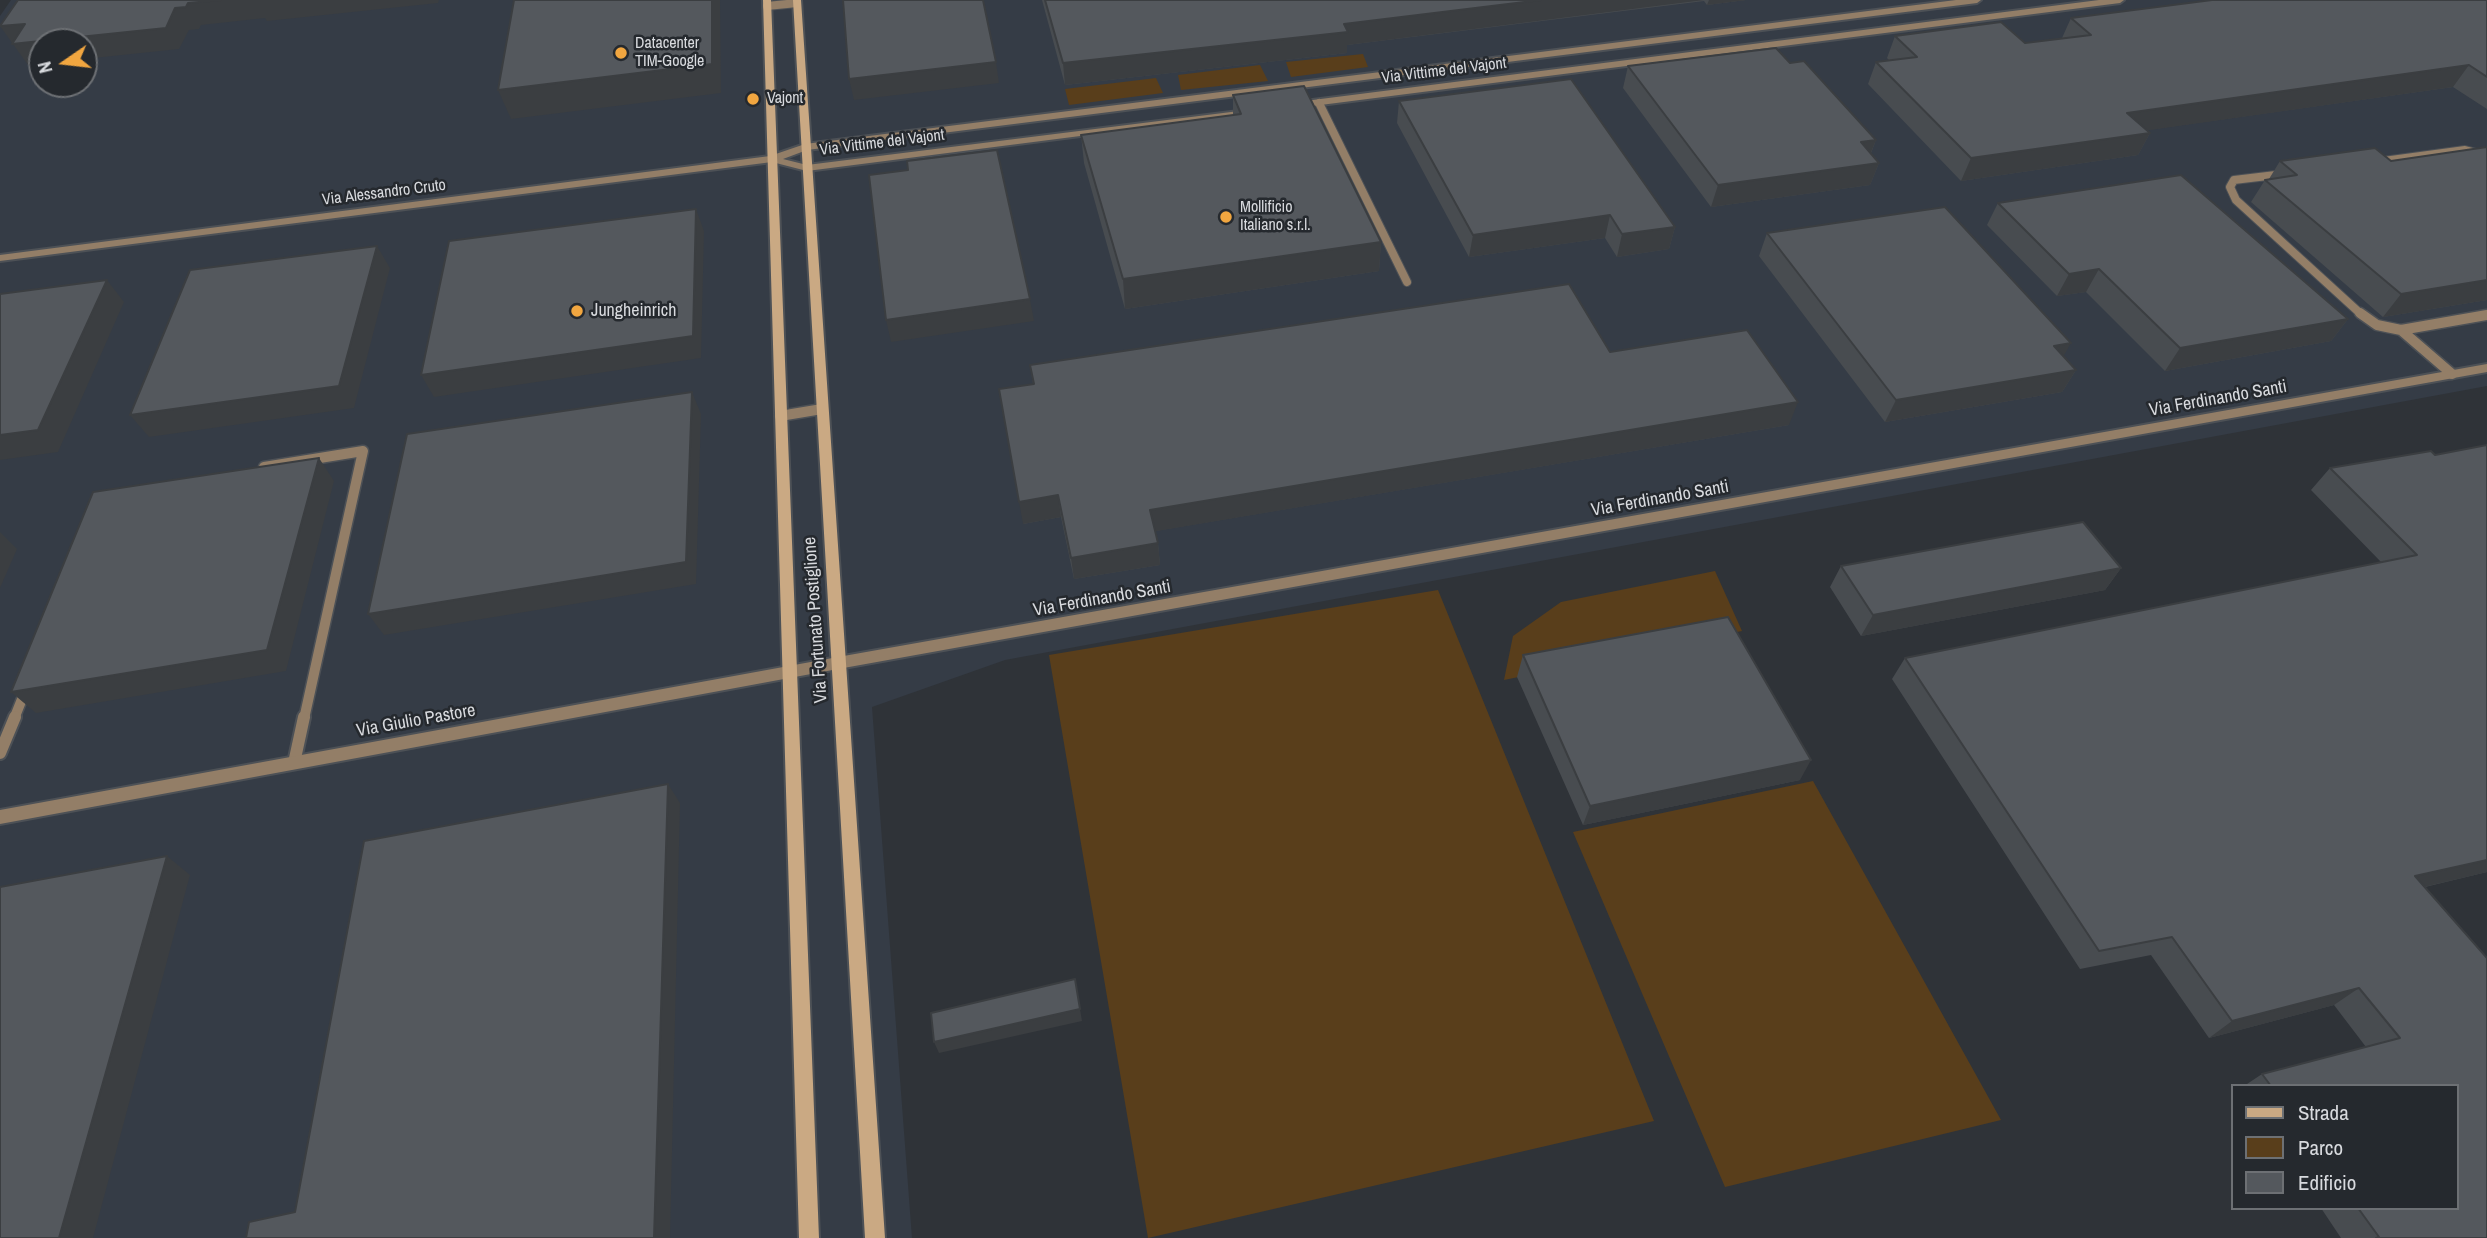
<!DOCTYPE html>
<html>
<head>
<meta charset="utf-8">
<style>
	body { margin:0 }
	#map { position:relative; width:2487px; height:1238px; overflow:hidden; background:#2f3338; font-family:"Archivo Narrow",sans-serif }
	canvas { display:block }
	.legend { position:absolute; left:2231px; top:1084px; width:228px; height:126px; box-sizing:border-box; background:#25292e; border:2px solid #6d7074; margin:0; padding:9px 12px; list-style:none; font-size:21px; color:#d8dade }
	.legend li { display:flex; align-items:center; gap:14px; height:35px }
	.legend b { width:35px; border:2px solid #6d7074 }
	.north { position:absolute; left:28px; top:28px; width:70px; height:70px; box-sizing:border-box; background:#25292e; border:2px solid #6d7074; border-radius:50%; rotate:256deg; font-size:19px; font-weight:700; line-height:28px; text-align:center; color:#d8dade }
	.north::after { content:''; display:block; margin:auto; width:24px; height:32px; background:#f1a640; clip-path:polygon(50% 0,100% 100%,50% 72%,0 100%) }
</style>
</head>
<body>
<div id="map">
<canvas width="2487" height="1238"></canvas>
<ul class="legend">
<li><b style="height:9px;background:#caa983"></b>Strada</li>
<li><b style="height:19px;background:#593e1b"></b>Parco</li>
<li><b style="height:19px;background:#54585d"></b>Edificio</li>
</ul>
<div class="north">N</div>
</div>
<script>
const ctx = document.querySelector('canvas').getContext('2d');
ctx.lineJoin = 'round';
function fill(path, color) { ctx.fillStyle = color; ctx.fill(path, 'evenodd'); }
const shape = rows => new Path2D(rows.map(r => 'M' + r).join(''));
function trace(path, color, width, dash) { ctx.strokeStyle = color; ctx.lineWidth = width; ctx.lineCap = dash ? 'butt' : 'round'; ctx.setLineDash(dash || []); ctx.stroke(path); }
function drawText(font, color, halo, rows, align = 'center') {
  ctx.font = font + ' "Archivo Narrow",sans-serif'; ctx.lineWidth = 5; ctx.setLineDash([]); ctx.textBaseline = 'middle'; ctx.strokeStyle = halo; ctx.fillStyle = color; for (const [text, x, y, turn = 0] of rows) {
    ctx.save(); ctx.translate(x, y); ctx.rotate((+turn || 0) * Math.PI / 180); ctx.textAlign = isNaN(turn) ? turn : align; if (halo) ctx.strokeText(text, 0, 0); ctx.fillText(text, 0, 0); ctx.restore();
  }
}
const built = shape([
	[11,0,2487,0,2487,386,1005,660,872,707,912,1238,0,1238,0,16],
	[42,42,84,42,84,84,42,84]
]);
const green = shape([
	[1363,54,1368,67,1291,77,1286,62],
	[1260,65,1268,81,1181,90,1178,75],
	[1156,78,1163,93,1069,105,1065,89],
	[1715,571,1742,631,1504,680,1513,636,1561,602],
	[1438,590,1654,1121,1148,1238,1049,655],
	[1813,781,2001,1120,1725,1187,1573,832]
]);
const laneFar2 = shape([
	[767,6,797,3],
	[1319,103,1407,282],
	[2376,162,2465,150,2487,156],
	[2284,174,2234,180,2230,187,2236,200,2362,315]
]);
const laneFar1 = shape([
	[2360,313,2377,325,2401,330,2487,315],
	[2401,330,2452,374],
	[780,416,822,409],
	[264,467,363,451,304,719],
	[14,719,26,689]
]);
const lane = shape([
	[0,753,15,717],
	[294,763,304,717]
]);
const street = shape([
	[1956,0,1981,0,1977,3,807,150,783,159,807,165,1255,109,1257,111,1252,114,807,171,772,162,0,261,0,255,770,156,805,144,1956,0],
	[2099,0,2124,0,2120,3,1297,108,1292,105,1297,102,2099,0],
	[2487,364,2487,372,838,669,0,824,0,810,838,657,2487,364]
]);
const secondary = shape([
	[763,0,771,0,819,1238,799,1238,763,0],
	[793,0,801,0,885,1238,865,1238,793,0]
]);
const wall = shape([
	[1042,0,1746,0,1707,5,1704,1,1347,45,1347,53,1065,85],
	[2487,0,2487,109,2453,87,2147,130,2150,133,2138,155,1961,181,1868,84,1876,62,1890,61,1887,58,1895,36,2025,43,2062,38,2071,18],
	[1790,63,1876,140,1871,153,1879,163,1870,185,1711,207,1623,88,1628,66],
	[1233,95,1381,242,1379,271,1125,309,1084,163,1081,135,1233,115],
	[1399,101,1675,227,1669,249,1617,257,1605,238,1469,257,1397,123],
	[2487,147,2487,300,2383,317,2251,202,2265,180,2269,179,2280,161,2391,161],
	[1998,203,2348,319,2331,341,2165,371,2086,292,2057,296,1987,225],
	[1767,233,2063,356,2076,370,2062,392,1885,422,1759,256],
	[1610,352,1789,425,1155,531,1158,543,1160,565,1074,579,1061,517,1023,524,1033,384,1030,365],
	[2487,445,2487,872,2425,887,2487,1238,2341,1238,2321,1208,2457,1208,2457,1086,2244,1086,2262,1074,2366,1047,2334,1005,2209,1038,2151,955,2080,969,1892,679,1905,658,2381,562,2311,490,2330,468,2435,455],
	[1841,566,2121,568,2105,590,1861,636,1830,587],
	[1523,655,1800,780,1583,825,1517,677]
]);
const shadedWall = shape([
	[221,0,439,0,438,3,267,21,265,18,201,25,199,29,189,30,179,49,84,59,84,42,42,42,42,64,28,65,0,26,175,8,188,3],
	[712,0,720,0,721,93,511,119,498,90],
	[1541,0,1704,0,1347,45,1347,53,1065,85,1063,63,1344,24],
	[1709,0,1746,0,1707,5],
	[996,62,999,83,854,100,849,79],
	[2469,65,2453,87,2115,135,2127,113],
	[2150,133,2138,155,1961,181,1971,158],
	[1876,140,1867,162,1861,142],
	[1879,163,1870,185,1711,207,1718,185],
	[696,209,704,231,701,358,434,397,421,375],
	[1610,215,1605,238,1469,257,1473,235],
	[1675,227,1669,249,1617,257,1622,234],
	[1381,242,1379,271,1125,309,1123,279],
	[377,246,390,268,354,408,149,437,130,415],
	[2099,269,2086,292,2057,296,2069,274],
	[107,280,124,302,58,452,0,460,0,435],
	[2487,280,2487,300,2383,317,2401,294],
	[1030,299,1034,321,891,342,886,320],
	[2348,319,2331,341,2165,371,2180,348],
	[2071,343,2058,366,2054,346],
	[2076,370,2062,392,1885,422,1896,400],
	[692,392,701,414,696,584,384,635,368,614],
	[1798,402,1789,425,1151,532,1150,510],
	[319,458,334,481,286,671,36,713,11,692],
	[1058,495,1061,517,1023,524,1019,502],
	[0,532,17,549,0,588],
	[1158,543,1160,565,1074,579,1071,558],
	[2121,568,2105,590,1861,636,1873,615],
	[1811,760,1800,780,1583,825,1590,806],
	[668,784,680,803,670,1238,654,1238],
	[167,856,190,875,93,1238,59,1238],
	[2487,860,2487,872,2390,895,2415,876],
	[1075,979,1082,1021,939,1053,934,1042],
	[2359,988,2334,1005,2209,1038,2232,1021]
]);
const building = shape([
	[18,0,221,0,188,3,186,7,175,8,166,28,12,44,25,24,0,26,18,0],
	[514,0,712,0,712,64,498,90,514,0],
	[843,0,983,0,996,62,849,79,843,0],
	[1045,0,1541,0,1344,24,1348,32,1063,63,1045,0],
	[2212,0,2487,0,2487,77,2469,65,2127,113,2150,133,1971,158,1876,62,1917,57,1895,36,2001,22,2025,43,2091,35,2071,18,2212,0],
	[1776,48,1790,63,1804,61,1876,140,1861,142,1879,163,1718,185,1628,66,1776,48],
	[1571,79,1675,227,1622,234,1610,215,1473,235,1399,101,1571,79],
	[1304,86,1381,242,1123,279,1081,135,1241,114,1233,95,1304,86],
	[2487,147,2487,280,2401,294,2265,180,2297,175,2280,161,2375,148,2391,161,2487,147],
	[997,150,1030,299,886,320,869,175,908,170,907,161,997,150],
	[2181,175,2348,319,2180,348,2099,269,2069,274,1998,203,2181,175],
	[1945,207,2071,343,2054,346,2076,370,1896,400,1767,233,1945,207],
	[696,209,693,336,421,375,449,241,696,209],
	[377,246,339,386,130,415,190,270,377,246],
	[107,280,38,430,0,435,0,294,107,280],
	[1569,284,1610,352,1747,330,1798,402,1150,510,1158,543,1071,558,1058,495,1019,502,999,389,1034,384,1030,365,1569,284],
	[692,392,686,562,368,614,407,434,692,392],
	[2487,445,2487,860,2415,876,2487,958,2487,1238,2376,1238,2379,1237,2358,1208,2457,1208,2457,1086,2271,1086,2262,1074,2400,1038,2359,988,2232,1021,2172,937,2099,951,1905,658,2417,555,2330,468,2431,451,2435,455,2487,445],
	[319,458,267,650,11,692,93,492,319,458],
	[2083,522,2121,568,1873,615,1841,566,2083,522],
	[1728,617,1811,760,1590,806,1523,655,1728,617],
	[668,784,654,1238,246,1238,249,1222,295,1212,364,841,668,784],
	[167,856,59,1238,0,1238,0,887,167,856],
	[1075,979,1080,1009,934,1042,931,1013,1075,979]
]);
const markers = [
	[621,53,7,"#f1a640"],
	[753,99,7,"#f1a640"],
	[1226,217,7,"#f1a640"],
	[577,311,7,"#f1a640"]
];
const farPoinames = [
	["Datacenter",635,44],
	["TIM-Google",635,62],
	["Vajont",767,99],
	["Mollificio",1240,208],
	["Italiano s.r.l.",1240,226]
];
const farStreetnames = [
	["Via Vittime del Vajont",1444,71,-7],
	["Via Vittime del Vajont",882,143,-7],
	["Via Alessandro Cruto",384,193,-7]
];
const poiNames = [
	["Jungheinrich",591,311]
];
const streetNames = [
	["Via Ferdinando Santi",2218,399,-10],
	["Via Ferdinando Santi",1660,499,-10],
	["Via Ferdinando Santi",1102,599,-10],
	["Via Fortunato Postiglione",816,620,-94],
	["Via Giulio Pastore",416,721,-10]
];
fill(built, '#353c46');
fill(green, '#593e1b');
trace(laneFar2, '#4d5156', 10);
trace(laneFar1, '#4d5156', 13);
trace(lane, '#4d5156', 16);
trace(street, '#4d5156', 4);
trace(secondary, '#4d5156', 4);
trace(laneFar2, '#937e67', 8);
trace(laneFar1, '#937e67', 10);
trace(lane, '#937e67', 12);
fill(street, '#937e67');
fill(secondary, '#caa983');
fill(wall, '#484c50');
fill(shadedWall, '#3b3e41');
fill(building, '#54585d');
trace(building, '#3b3e41', 2);
for (const [x, y, r, color] of markers) { const dot = new Path2D(); dot.arc(x, y, r, 0, 2 * Math.PI); ctx.fillStyle = color; ctx.fill(dot); trace(dot, '#25292e', 2.5); }
drawText('16px', '#d8dade', '#25292e', farPoinames, 'left');
drawText('16px', '#d8dade', '#25292e', farStreetnames);
drawText('18px', '#d8dade', '#25292e', poiNames, 'left');
drawText('18px', '#d8dade', '#25292e', streetNames);
</script>
</body>
</html>
